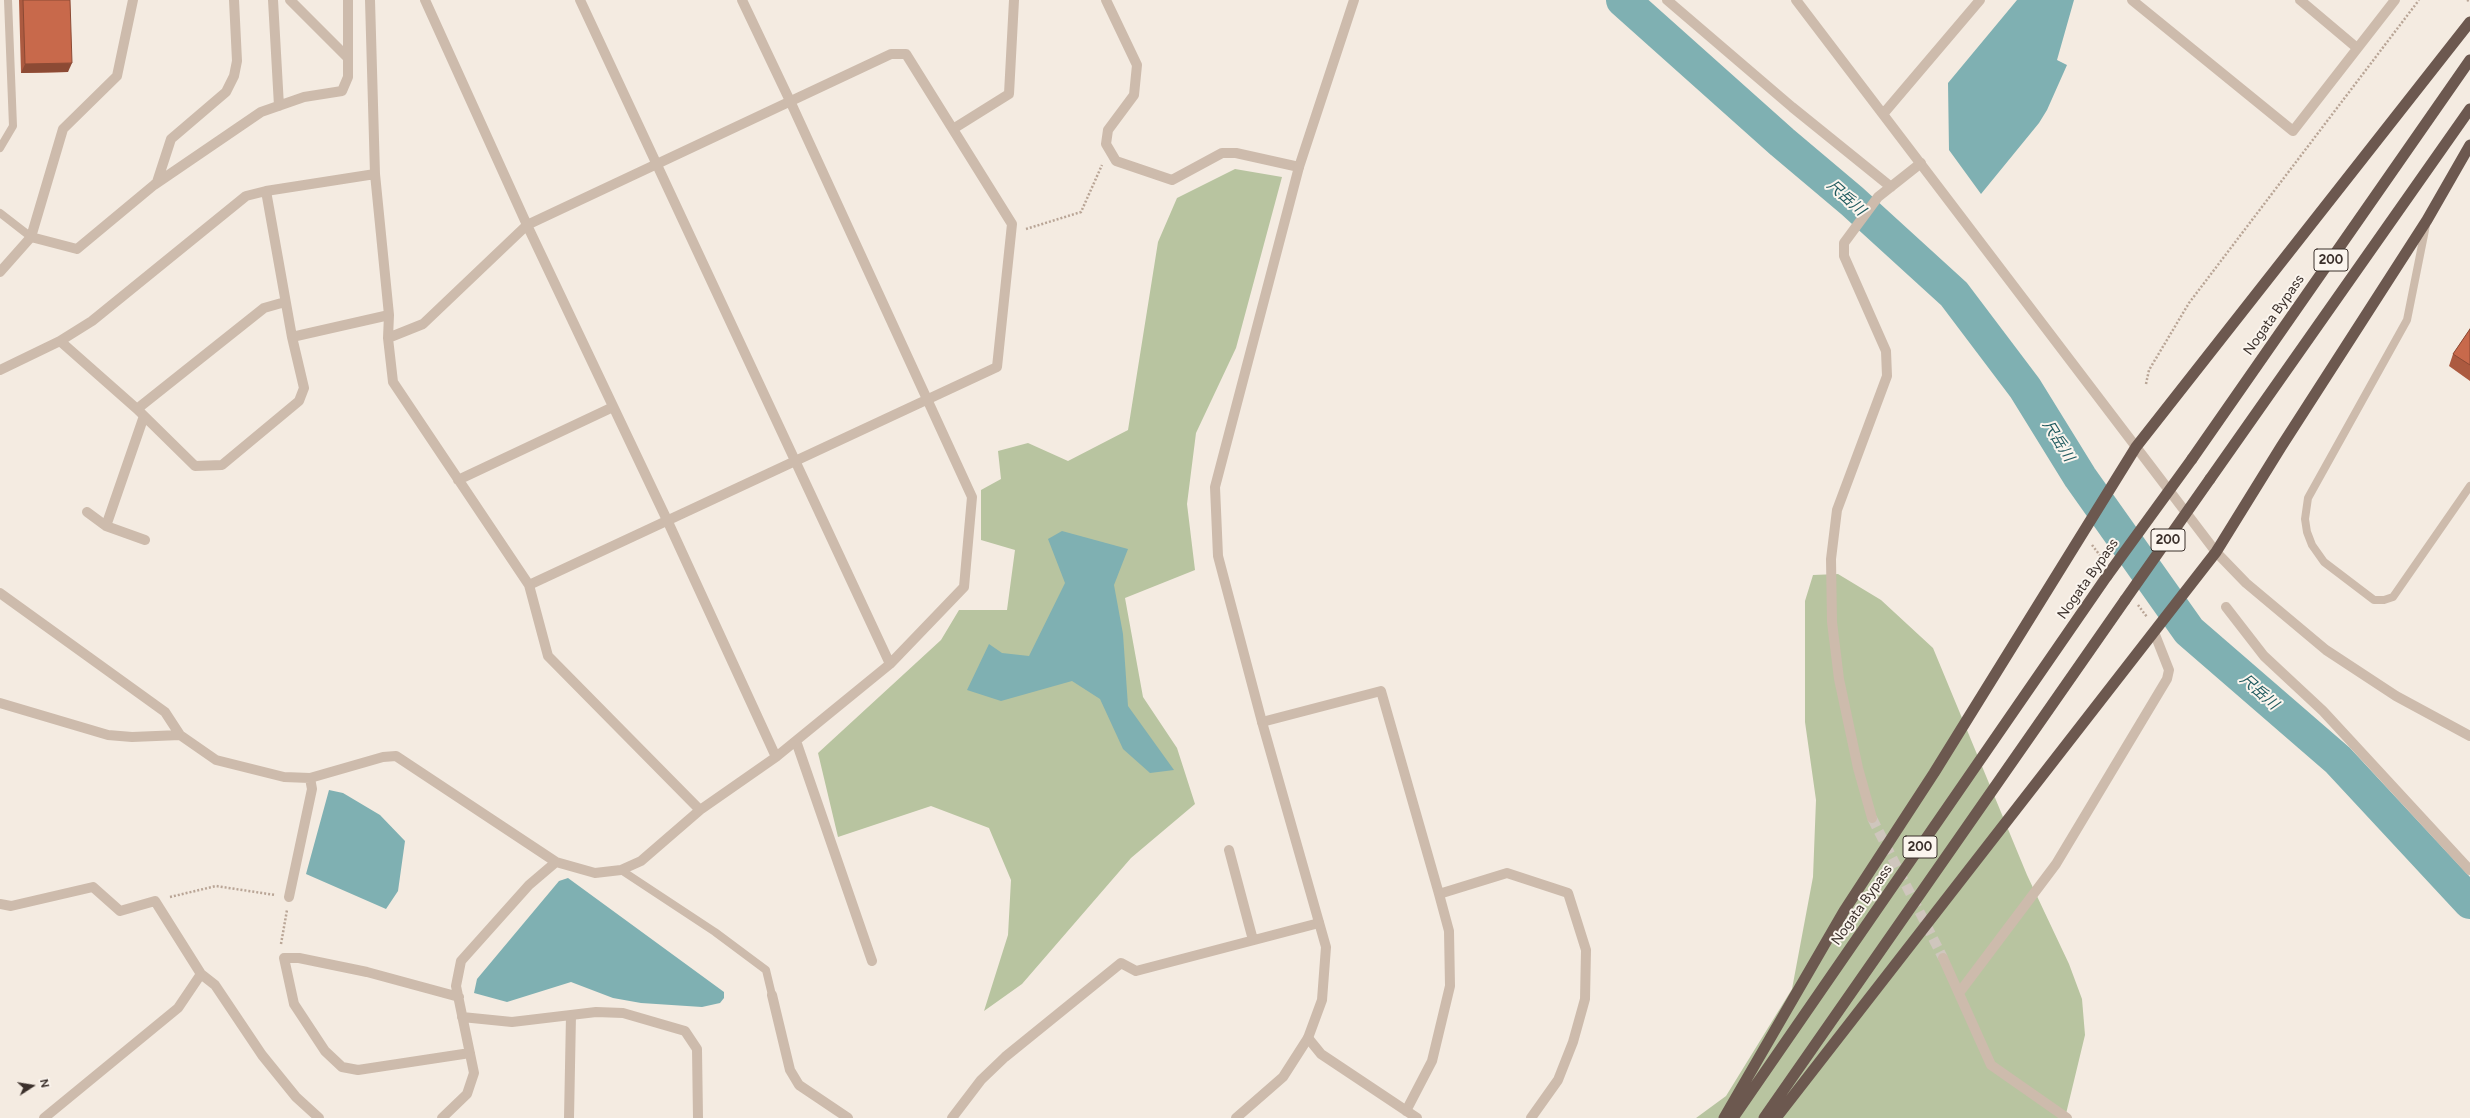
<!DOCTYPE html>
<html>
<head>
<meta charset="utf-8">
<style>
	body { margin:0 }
	#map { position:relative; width:2470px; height:1118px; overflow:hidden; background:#f4ebe1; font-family:Figtree,sans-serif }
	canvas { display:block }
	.north { position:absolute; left:12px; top:1066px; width:40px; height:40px; -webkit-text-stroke:3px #fbf5ee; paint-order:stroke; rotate:78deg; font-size:11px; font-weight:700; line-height:16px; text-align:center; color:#3b302b }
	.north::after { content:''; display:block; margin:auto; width:14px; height:18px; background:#3b302b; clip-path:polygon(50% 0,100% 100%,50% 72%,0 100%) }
</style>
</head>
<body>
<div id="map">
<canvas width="2470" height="1118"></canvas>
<div class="north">N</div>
</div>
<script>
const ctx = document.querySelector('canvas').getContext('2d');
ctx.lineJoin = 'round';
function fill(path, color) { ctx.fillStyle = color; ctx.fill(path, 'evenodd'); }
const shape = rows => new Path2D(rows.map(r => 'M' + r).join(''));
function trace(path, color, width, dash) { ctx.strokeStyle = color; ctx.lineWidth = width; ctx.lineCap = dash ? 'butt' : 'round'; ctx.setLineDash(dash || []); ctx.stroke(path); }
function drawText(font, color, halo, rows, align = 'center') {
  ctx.font = font + ' Figtree,"Noto Sans JP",sans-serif'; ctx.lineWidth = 4; ctx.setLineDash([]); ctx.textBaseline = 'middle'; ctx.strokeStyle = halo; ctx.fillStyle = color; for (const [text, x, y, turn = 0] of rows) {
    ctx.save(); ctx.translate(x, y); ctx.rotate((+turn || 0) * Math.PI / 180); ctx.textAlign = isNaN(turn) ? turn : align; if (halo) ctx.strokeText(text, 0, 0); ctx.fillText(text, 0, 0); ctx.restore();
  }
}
const green = shape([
	[1235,169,1282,177,1236,348,1196,433,1187,504,1195,570,1125,598,1143,697,1177,748,1195,804,1131,858,1022,984,984,1011,1008,935,1011,880,989,828,931,806,838,837,818,753,941,640,959,610,1007,610,1015,550,981,540,981,490,1001,479,998,451,1028,443,1068,461,1128,430,1158,242,1177,198],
	[1838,574,1881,600,1933,648,2027,875,2069,964,2082,999,2085,1035,2065,1118,1696,1118,1726,1096,1792,989,1813,877,1816,800,1805,722,1805,601,1813,575]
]);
const water = shape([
	[2017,0,2074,0,2057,60,2067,65,2047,110,2039,123,1981,194,1949,150,1948,83],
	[1062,531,1128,549,1114,585,1123,634,1128,706,1174,770,1150,773,1123,749,1100,699,1072,681,1001,701,967,690,989,644,1002,653,1029,656,1065,583,1048,539],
	[329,790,343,793,380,815,405,841,398,891,386,909,306,874],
	[568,878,724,992,724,998,720,1003,702,1007,641,1003,613,998,571,982,507,1002,474,993,477,979,559,881]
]);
const river = shape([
	[1623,0,1782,142,1852,201,1954,294,2025,388,2080,477,2189,631,2338,760,2470,902]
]);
const minorTunnel = shape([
	[1872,818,1943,958]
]);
const path = shape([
	[2467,0,2469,1],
	[1026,229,1081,212,1102,165],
	[2146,384,2149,370,2189,303,2419,0],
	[2092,545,2102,558],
	[2138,605,2147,617],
	[170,897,216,886,275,895],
	[281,944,287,910]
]);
const service = shape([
	[0,148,13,126,8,0],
	[0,213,31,237],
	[2426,225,2407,320,2308,498,2305,519,2307,532,2312,545,2324,562,2374,600,2384,600,2393,597,2470,486],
	[621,870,715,932,766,970,772,995]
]);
const minor = shape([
	[273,0,279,106],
	[290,0,348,58],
	[370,0,375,174,389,315,388,338,393,382,529,585,548,656,700,810],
	[425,0,527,225,668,522,776,757],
	[580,0,890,664],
	[1106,0,1137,65,1134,95,1108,130,1106,144,1116,161,1172,180,1222,153,1236,153,1299,167],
	[1667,0,1792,107,1891,187],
	[2132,0,2293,131,2395,0],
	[2300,0,2357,48],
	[953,129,1009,94,1014,0],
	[157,182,171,139,226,92,234,76,237,61,234,0],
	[266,191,292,337,304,388,299,401,222,465,195,466,137,409,60,341,92,321,246,196,266,191,375,174],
	[31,237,77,249,154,185,261,112,304,97,342,91,348,77,348,0],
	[0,272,31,237,63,129,117,76,133,0],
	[292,337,389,315],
	[388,338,423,324,527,225,891,54,906,54,1012,224,997,367,529,585],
	[0,370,60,341],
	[137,409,264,308,285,302],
	[458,480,613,407],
	[87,512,106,526,145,540],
	[106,526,144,416],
	[0,593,165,712,180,735],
	[2226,607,2264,656,2323,711,2470,870],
	[0,703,108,735,132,737,180,735,216,760,284,777,310,778,383,757,396,756,556,862,595,873,621,870,641,861,700,810,776,757,890,664,964,587,972,497,791,103,742,0],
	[1262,722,1381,691,1439,894,1507,873,1568,893,1586,950,1585,999,1573,1042,1558,1080,1531,1118],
	[796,741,872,961],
	[1872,818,1858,768,1839,679,1832,622,1831,559,1837,510,1887,376,1886,351,1844,256,1844,243,1878,197,1921,163],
	[1229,850,1253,940],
	[289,897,312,789,310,778],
	[0,904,11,906,93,887,120,911,155,901,201,974,178,1008,44,1118],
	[1943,958,1991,1065,2067,1118],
	[201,974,215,985,262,1055,296,1097,319,1118],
	[1959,993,2056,864,2167,679,2169,670,2154,632],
	[772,995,790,1070,799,1085,848,1118],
	[459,997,367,972,299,958,284,958,294,1004,325,1051,342,1067,358,1070,470,1053],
	[462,1017,512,1022,596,1012,623,1013,685,1031,697,1049,698,1118],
	[1308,1038,1321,1054,1417,1118],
	[1406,1111,1432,1061,1450,986,1449,931,1439,894],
	[442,1118,467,1094,474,1073,456,986,461,961,529,885,556,862],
	[569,1118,571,1015],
	[952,1118,981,1080,1005,1057,1121,963,1136,971,1319,923]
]);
const tertiary = shape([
	[1796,0,2216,552,2246,583,2326,650,2396,696,2470,736],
	[1884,113,1980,0],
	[1236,1118,1283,1077,1308,1038,1322,1000,1326,947,1262,722,1218,556,1215,487,1299,167,1354,0]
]);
const trunk = shape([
	[2192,459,2470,60],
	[2210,479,2470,109],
	[1724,1118,1844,911,1934,773,2136,447,2470,22],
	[1733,1118,2107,576],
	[1764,1118,2125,600],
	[1776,1118,2216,552,2281,447,2427,220,2470,145]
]);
const trunkBridge = shape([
	[2107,576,2192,459],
	[2125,600,2210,479]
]);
const wall = shape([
	[19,0,70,0,68,72,21,73],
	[2470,329,2470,381,2449,366,2453,354]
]);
const shadedWall = shape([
	[72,63,68,72,21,73,25,64]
]);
const building = shape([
	[23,0,70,0,72,63,25,64,23,0],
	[2470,329,2470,365,2453,354,2470,329]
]);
const shields = [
	[2331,260,34],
	[2168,540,34],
	[1920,847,34]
];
const shieldNames = [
	["200",2331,260],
	["200",2168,540],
	["200",1920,847]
];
const streetNames = [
	["Nogata Bypass",2274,315,-55],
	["Nogata Bypass",2088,579,-55],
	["Nogata Bypass",1862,905,-55]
];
const waterNames = [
	["尺岳川",1846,198,42],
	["尺岳川",2058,441,58],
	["尺岳川",2259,692,41]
];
fill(green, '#b8c4a0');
fill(water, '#7fb0b2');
trace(river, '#7fb0b2', 34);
trace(minorTunnel, '#cfc6bd', 10, [10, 5]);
trace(path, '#b9a596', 2.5, [2, 2]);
trace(service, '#cdbbac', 8);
trace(minor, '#cdbbac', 10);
trace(tertiary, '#cdbbac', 10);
trace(trunk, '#6c584f', 11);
trace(trunkBridge, '#6c584f', 11);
fill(wall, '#ac5a40');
fill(shadedWall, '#8c4a34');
fill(building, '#c8694b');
trace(building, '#8c4a34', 1);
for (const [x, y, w] of shields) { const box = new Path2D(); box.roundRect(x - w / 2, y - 11, w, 22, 3); ctx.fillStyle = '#fbf5ee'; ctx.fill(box); trace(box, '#3b302b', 1); }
drawText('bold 13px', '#3b302b', null, shieldNames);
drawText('14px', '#3b302b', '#fbf5ee', streetNames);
drawText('italic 15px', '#1f5a5e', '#fbf5ee', waterNames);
</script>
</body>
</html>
